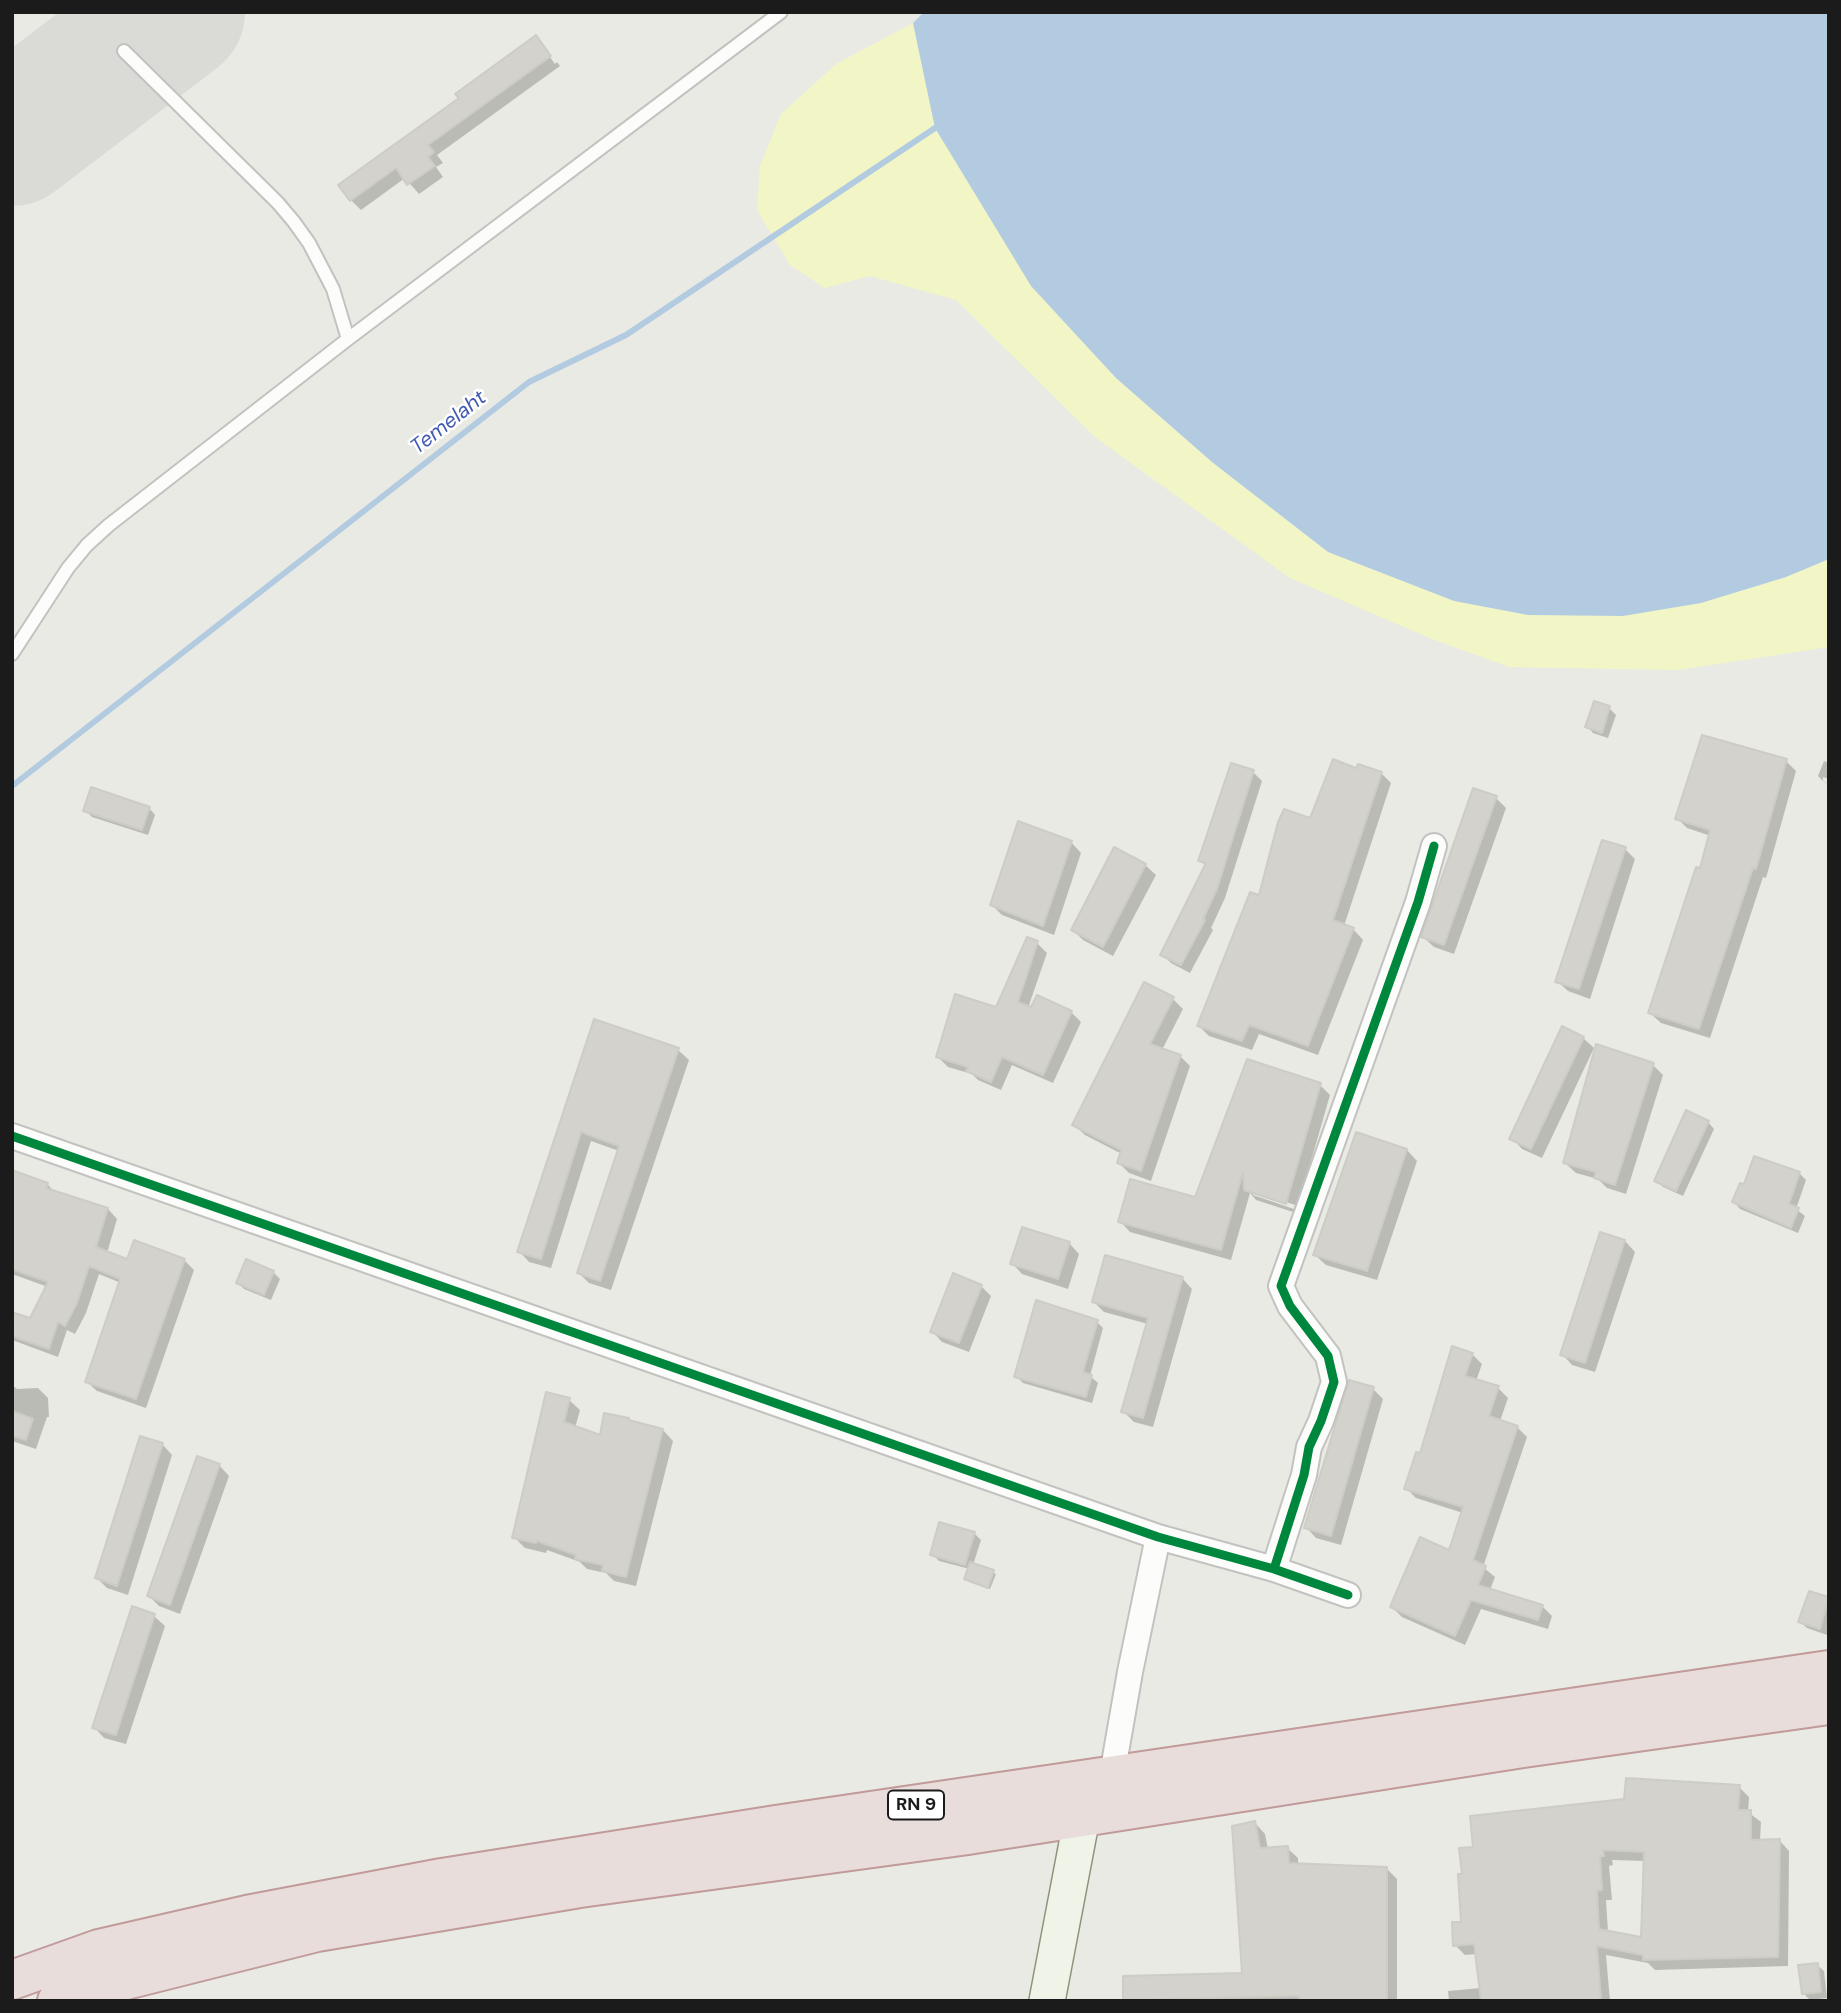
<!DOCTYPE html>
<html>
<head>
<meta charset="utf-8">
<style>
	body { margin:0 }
	#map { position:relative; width:1841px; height:2013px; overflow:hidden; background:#eaeae4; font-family:"DM Sans",sans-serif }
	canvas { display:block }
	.frame { position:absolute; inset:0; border:14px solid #1b1b1b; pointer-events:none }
</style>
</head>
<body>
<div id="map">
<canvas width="1841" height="2013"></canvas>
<div class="frame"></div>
</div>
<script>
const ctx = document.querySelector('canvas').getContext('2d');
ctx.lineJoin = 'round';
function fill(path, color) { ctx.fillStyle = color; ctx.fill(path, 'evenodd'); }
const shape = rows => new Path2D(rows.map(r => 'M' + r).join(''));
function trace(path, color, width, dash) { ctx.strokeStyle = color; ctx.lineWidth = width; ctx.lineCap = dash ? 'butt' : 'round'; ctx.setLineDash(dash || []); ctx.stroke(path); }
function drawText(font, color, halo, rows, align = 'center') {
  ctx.font = font + ' "DM Sans",sans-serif'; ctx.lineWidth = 5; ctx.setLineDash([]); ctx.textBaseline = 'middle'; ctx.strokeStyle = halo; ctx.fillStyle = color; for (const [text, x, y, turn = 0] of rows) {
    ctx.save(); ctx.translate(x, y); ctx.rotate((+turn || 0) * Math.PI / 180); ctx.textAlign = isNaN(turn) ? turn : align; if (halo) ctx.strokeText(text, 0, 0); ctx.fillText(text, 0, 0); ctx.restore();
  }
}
const sand = shape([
	[913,23,935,128,1116,378,1212,462,1328,552,1701,603,1786,577,1829,559,1829,647,1678,670,1509,667,1432,639,1290,578,1095,437,956,300,870,276,825,288,790,265,757,210,760,166,781,114,836,64]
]);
const water = shape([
	[924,12,1829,12,1829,559,1786,577,1701,603,1623,616,1528,615,1454,601,1328,552,1212,462,1116,378,1031,286,935,128,913,23]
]);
const shadow = shape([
	[536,37,545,46,542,46,555,64,557,62,560,66,437,155,443,163,436,167,443,177,419,194,405,178,361,210,351,200,341,186,461,99],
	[1609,708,1616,715,1608,738,1593,733,1587,726],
	[1786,761,1796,771,1766,878,1763,877,1710,1038,1661,1023,1650,1013,1701,870,1711,836,1687,828,1677,818],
	[1824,761,1829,763,1829,779,1823,777,1823,781,1829,784,1824,782,1818,776],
	[1358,771,1381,773,1391,783,1344,926,1353,929,1363,940,1318,1055,1259,1034,1252,1050,1209,1036,1199,1026,1260,898,1311,820],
	[1253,772,1262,781,1225,898,1211,928,1213,930,1190,973,1171,963,1162,954,1206,866,1200,860],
	[1496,798,1506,808,1454,954,1434,947,1423,937],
	[149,808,155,815,148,835,92,817,85,810],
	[1071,842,1081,853,1054,935,1002,915,992,905],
	[1115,849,1145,865,1156,875,1113,956,1083,940,1073,930],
	[1625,849,1635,859,1590,999,1568,991,1557,981],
	[1037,943,1047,953,1028,1008,1071,1012,1081,1022,1053,1083,1012,1065,1001,1090,978,1080,972,1074,948,1067,938,1057,997,1009],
	[1173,999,1183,1009,1162,1050,1180,1056,1190,1066,1151,1181,1129,1173,1119,1163,1122,1154,1085,1135,1074,1125],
	[595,1022,678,1050,689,1060,611,1290,589,1283,579,1273,619,1151,591,1141,551,1268,529,1262,519,1251],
	[1583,1038,1594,1048,1542,1158,1522,1149,1512,1138],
	[1653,1065,1663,1075,1626,1194,1607,1188,1598,1179,1576,1173,1565,1163],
	[1320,1085,1330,1095,1296,1213,1256,1200,1250,1193,1231,1260,1130,1232,1120,1221,1196,1199],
	[1253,1191,1295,1205,1294,1209,1253,1195],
	[1708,1122,1714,1129,1683,1196,1663,1187,1656,1180],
	[1407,1150,1417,1161,1377,1280,1326,1265,1315,1255],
	[12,1172,47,1184,56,1193,108,1209,117,1219,107,1253,128,1261,184,1260,194,1270,146,1408,97,1391,87,1382,121,1283,99,1274,86,1313,75,1334,67,1330,58,1357,12,1340,12,1313,30,1320,48,1287,12,1274],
	[1799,1173,1806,1180,1796,1209,1805,1216,1798,1233,1740,1209,1734,1202],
	[1625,1241,1635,1252,1595,1372,1572,1365,1562,1354],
	[1069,1243,1079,1254,1068,1289,1022,1274,1012,1263],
	[273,1272,280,1279,271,1300,244,1289,238,1283],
	[1182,1278,1192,1289,1153,1427,1134,1422,1123,1411,1148,1324,1104,1312,1093,1301],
	[981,1286,991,1296,969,1352,942,1342,932,1331],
	[1097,1322,1103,1328,1090,1376,1098,1383,1092,1403,1023,1383,1016,1376],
	[1472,1354,1482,1364,1476,1381,1498,1388,1508,1398,1500,1421,1517,1427,1527,1437,1483,1567,1495,1577,1490,1590,1542,1606,1552,1616,1548,1629,1481,1609,1465,1645,1402,1617,1392,1607,1450,1552,1463,1513,1416,1498,1406,1488],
	[12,1385,17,1389,38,1388,48,1398,49,1417,47,1417,36,1449,12,1441],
	[1373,1389,1383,1399,1341,1545,1316,1538,1306,1527],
	[569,1400,580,1410,575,1428,601,1437,629,1419,632,1423,663,1430,673,1441,636,1586,614,1581,606,1573,587,1569,580,1562,547,1550,546,1553,525,1548,514,1537],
	[162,1444,172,1455,128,1595,107,1588,97,1578],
	[219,1465,229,1476,180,1614,159,1606,149,1596],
	[974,1533,981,1540,973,1565,996,1574,990,1589,969,1582,966,1579,970,1569,939,1561,932,1554],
	[1810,1593,1829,1599,1829,1628,1827,1635,1807,1628,1800,1622],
	[154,1616,165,1626,126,1744,104,1738,94,1727],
	[1739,1787,1749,1797,1748,1812,1761,1822,1760,1841,1779,1840,1789,1851,1788,1966,1655,1970,1648,1963,1606,1955,1610,2001,1449,2001,1448,1991,1481,1988,1477,1954,1465,1955,1455,1945,1463,1923,1460,1876],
	[1612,1860,1646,1861,1642,1939,1608,1932,1606,1900,1612,1900,1609,1866,1613,1865],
	[1255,1823,1265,1834,1268,1849,1287,1848,1298,1858,1298,1865,1386,1868,1397,1879,1397,2001,1125,2001,1125,1977,1244,1975],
	[1817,1965,1824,1971,1827,1998,1810,2000,1803,1993]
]);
const stream = shape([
	[12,786,529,382,626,335,935,128]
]);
const runway = shape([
	[12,136,175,12]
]);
const building = shape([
	[536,35,551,56,428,145,434,152,428,157,435,166,407,185,396,168,350,201,338,185,459,98,455,94,536,35],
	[1594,701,1610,706,1602,733,1585,727,1594,701],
	[1702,735,1787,759,1756,869,1753,868,1699,1029,1648,1013,1696,867,1700,868,1710,830,1675,819,1702,735],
	[1333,759,1356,768,1358,764,1382,772,1333,920,1354,928,1308,1046,1249,1025,1242,1041,1197,1026,1250,892,1259,895,1278,822,1284,809,1310,818,1333,759],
	[1231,763,1254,770,1217,889,1203,919,1205,920,1181,965,1160,955,1206,863,1198,861,1231,763],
	[91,787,150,807,142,830,83,811,91,787],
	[1473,788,1497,796,1444,945,1421,937,1473,788],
	[1018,821,1072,841,1043,926,990,905,1018,821],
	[1602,840,1626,847,1579,989,1555,982,1602,840],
	[1114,847,1146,864,1103,947,1071,930,1114,847],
	[1027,937,1038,941,1018,1002,1031,1007,1037,995,1072,1011,1043,1075,1002,1057,991,1082,966,1071,968,1067,936,1057,955,994,996,1007,1027,937],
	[1144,982,1174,997,1150,1044,1181,1055,1141,1171,1117,1163,1121,1150,1072,1125,1144,982],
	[594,1019,679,1048,600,1281,577,1273,619,1146,581,1132,541,1259,517,1252,594,1019],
	[1562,1026,1584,1037,1531,1149,1509,1139,1562,1026],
	[1596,1044,1654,1063,1615,1185,1594,1178,1596,1172,1563,1163,1596,1044],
	[1247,1059,1321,1083,1286,1204,1244,1190,1243,1172,1221,1250,1118,1222,1130,1179,1195,1197,1247,1059],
	[1686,1110,1709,1121,1676,1191,1654,1181,1686,1110],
	[1356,1132,1407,1149,1367,1271,1313,1255,1356,1132],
	[1754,1156,1800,1172,1789,1204,1799,1208,1791,1228,1732,1202,1740,1183,1744,1184,1754,1156],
	[12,1170,48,1183,46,1188,108,1208,96,1247,127,1259,134,1240,185,1259,136,1399,85,1382,120,1279,89,1266,77,1303,65,1326,58,1322,49,1349,12,1336,12,1312,30,1318,48,1282,12,1269,12,1170],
	[1022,1227,1070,1242,1058,1279,1010,1264,1022,1227],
	[1600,1232,1625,1240,1585,1363,1560,1355,1600,1232],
	[1105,1255,1183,1277,1143,1418,1121,1412,1148,1318,1092,1302,1105,1255],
	[246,1259,274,1271,264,1295,236,1283,246,1259],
	[953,1273,982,1285,959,1343,930,1332,953,1273],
	[1036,1300,1098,1320,1083,1372,1092,1375,1086,1397,1014,1377,1036,1300],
	[1452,1346,1473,1353,1465,1376,1499,1386,1489,1416,1518,1426,1473,1560,1486,1566,1478,1585,1543,1605,1538,1620,1471,1600,1455,1636,1390,1607,1420,1537,1449,1550,1463,1507,1404,1489,1416,1452,1420,1453,1452,1346],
	[1349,1380,1374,1387,1331,1536,1304,1528,1349,1380],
	[546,1392,570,1398,564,1422,600,1435,604,1413,629,1418,629,1420,663,1429,626,1577,602,1571,603,1565,575,1559,576,1555,537,1541,536,1543,512,1538,546,1392],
	[12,1411,33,1419,26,1440,12,1436,12,1411],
	[140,1436,163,1443,117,1586,95,1578,140,1436],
	[197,1456,220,1464,170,1605,147,1596,197,1456],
	[939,1522,975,1532,965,1565,930,1555,939,1522],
	[970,1562,994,1570,988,1588,964,1579,970,1562],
	[1809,1591,1829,1597,1820,1629,1798,1622,1809,1591],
	[132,1606,155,1614,116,1735,92,1728,132,1606],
	[1626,1778,1740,1785,1738,1810,1751,1810,1751,1840,1780,1839,1778,1957,1643,1960,1643,1955,1597,1946,1601,2001,1481,2001,1474,1944,1453,1946,1452,1922,1461,1922,1458,1874,1462,1874,1459,1848,1473,1847,1470,1816,1624,1799,1626,1778],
	[1603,1850,1644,1852,1641,1937,1599,1929,1597,1891,1602,1890,1600,1856,1604,1856,1603,1850],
	[1255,1821,1260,1848,1288,1846,1289,1863,1387,1867,1387,2001,1299,2001,1299,1996,1123,2000,1123,1976,1242,1973,1232,1826,1255,1821],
	[1818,1963,1821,1992,1802,1994,1798,1965,1818,1963]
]);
const lane = shape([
	[124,51,278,203,294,222,309,243,333,289,348,339],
	[12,654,68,568,87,545,109,525,348,339,781,12]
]);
const street = shape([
	[12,1136,1158,1537,1274,1569,1348,1595],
	[1274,1569,1304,1475,1309,1447,1321,1421,1334,1382,1328,1356,1290,1306,1281,1286,1418,902,1434,846],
	[1112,1775,1130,1672,1158,1537]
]);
const secondary = shape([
	[1047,2001,1082,1817,1090,1792]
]);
const highway = shape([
	[12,1980,99,1949,247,1915,442,1878,776,1825,1829,1670],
	[57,2001,118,1982,317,1932,580,1888,968,1835,1523,1748,1829,1705]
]);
const cycleway = shape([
	[12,1136,1158,1537,1274,1569,1348,1595],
	[1274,1569,1304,1475,1309,1447,1321,1421,1334,1382,1328,1356,1290,1306,1281,1286,1418,902,1434,846]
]);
const shields = [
	[916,1805,56]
];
const shieldNames = [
	["RN 9",916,1805]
];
const waterNames = [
	["Temelaht",449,423,-38]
];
fill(sand, '#f2f6c6');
fill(water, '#b3cbe0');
fill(shadow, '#0003');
trace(stream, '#b3cbe0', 6);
trace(runway, '#dadad6', 140);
fill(building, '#d3d2cc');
trace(building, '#cdccc5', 2);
trace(lane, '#c2c2c0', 16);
trace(street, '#c2c2c0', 28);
trace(secondary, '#8c957c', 38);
trace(highway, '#c19a9a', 42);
trace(lane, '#fcfcfb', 12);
trace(street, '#fcfcfb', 24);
trace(secondary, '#f0f3e8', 35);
trace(highway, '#e9dddc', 38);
trace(cycleway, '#00873e', 9);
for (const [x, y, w] of shields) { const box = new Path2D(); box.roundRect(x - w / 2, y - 14.5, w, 29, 5); ctx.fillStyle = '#fff'; ctx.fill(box); trace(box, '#1b1b1b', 2); }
drawText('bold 18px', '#1b1b1b', null, shieldNames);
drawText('italic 21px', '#425bb1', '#fff', waterNames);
</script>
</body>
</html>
